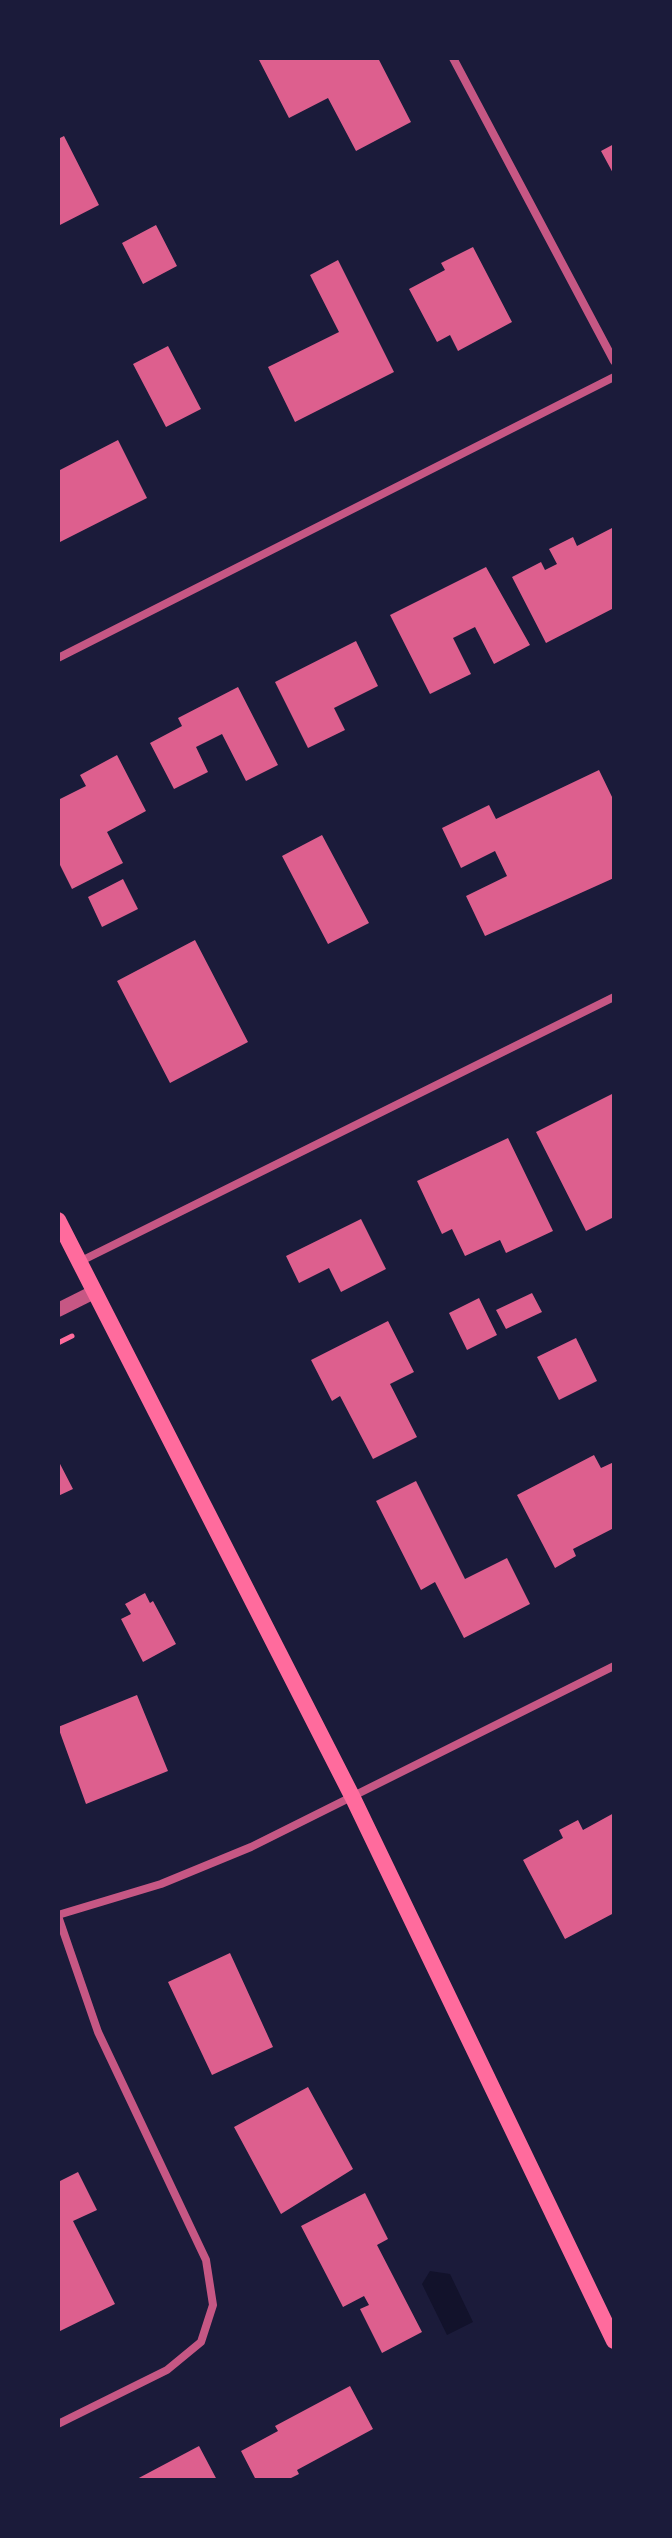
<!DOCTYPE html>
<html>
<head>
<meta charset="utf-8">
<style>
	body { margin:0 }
	#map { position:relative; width:672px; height:2538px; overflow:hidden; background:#1b1b3a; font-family:Overpass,sans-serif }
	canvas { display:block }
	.frame { position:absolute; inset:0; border:60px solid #1b1b3a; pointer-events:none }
</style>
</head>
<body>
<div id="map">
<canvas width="672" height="2538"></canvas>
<div class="frame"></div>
</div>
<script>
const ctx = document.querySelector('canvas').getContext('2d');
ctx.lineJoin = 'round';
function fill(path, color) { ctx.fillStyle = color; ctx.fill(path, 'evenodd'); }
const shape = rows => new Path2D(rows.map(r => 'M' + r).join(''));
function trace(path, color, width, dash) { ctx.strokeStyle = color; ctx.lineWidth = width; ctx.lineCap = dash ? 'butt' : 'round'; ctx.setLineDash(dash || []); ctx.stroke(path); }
const water = shape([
	[430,2271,450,2274,473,2322,447,2335,422,2284]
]);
const building = shape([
	[258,58,378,58,411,122,356,151,328,98,289,118],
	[64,136,99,205,58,226,58,139],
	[614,144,614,175,601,151],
	[156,225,177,266,143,284,122,243],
	[473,247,512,322,458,351,450,335,437,342,409,289,445,270,441,263],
	[338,260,394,372,295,422,268,367,339,332,310,275],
	[168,346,201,409,166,427,133,364],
	[118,440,147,498,58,543,58,471],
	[614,527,614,608,546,643,512,577,541,562,545,570,557,564,549,549,573,537,577,546],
	[486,567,530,645,494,664,475,627,453,638,471,674,430,694,390,615],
	[356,641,378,686,334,708,345,730,308,748,275,682],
	[238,687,278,765,246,781,222,734,196,747,208,772,174,789,150,743,182,726,178,718],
	[117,755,146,811,107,832,123,863,72,889,58,861,58,800,86,786,80,775],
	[599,770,614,801,614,878,485,936,466,896,507,876,495,851,461,868,442,828,489,805,496,819],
	[322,835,369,923,328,944,282,856],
	[123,879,138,909,102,927,88,897],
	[195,940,248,1042,170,1083,117,981],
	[614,1093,614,1217,586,1231,536,1132],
	[508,1138,553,1231,506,1253,500,1240,465,1256,452,1229,442,1234,417,1181],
	[361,1219,386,1269,341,1292,329,1268,299,1283,286,1256],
	[532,1293,542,1312,506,1329,496,1310],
	[479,1298,497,1335,467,1350,449,1313],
	[388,1321,414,1372,390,1384,417,1437,373,1459,340,1396,332,1401,311,1360],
	[576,1338,597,1381,559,1400,537,1357],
	[594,1455,601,1468,614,1462,614,1528,573,1549,576,1556,555,1568,517,1495],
	[58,1460,73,1489,58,1496],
	[416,1481,465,1579,507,1558,530,1604,464,1638,435,1582,421,1590,376,1501],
	[145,1593,150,1603,153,1601,176,1644,143,1662,121,1619,131,1614,125,1604],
	[137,1695,168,1771,86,1804,58,1727],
	[614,1813,614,1913,565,1939,523,1860,563,1838,559,1830,578,1820,583,1830],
	[230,1953,273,2047,212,2075,168,1982],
	[308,2087,353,2169,281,2214,234,2127],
	[78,2172,97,2210,73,2221,115,2304,58,2332,58,2182],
	[365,2193,388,2239,377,2245,422,2332,382,2353,360,2309,369,2305,364,2296,343,2307,301,2226],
	[350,2386,373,2429,297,2470,299,2474,287,2480,256,2480,241,2451,278,2431,275,2426],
	[199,2446,217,2480,135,2480]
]);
const path = shape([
	[58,1343,72,1336]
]);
const minor = shape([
	[453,58,614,361],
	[58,658,614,377],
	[79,1262,614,997],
	[58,1915,161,1884,251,1847,614,1666],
	[58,1916,98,2032,206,2260,213,2305,201,2342,167,2370,58,2424]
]);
const tertiary = shape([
	[58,1310,94,1292]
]);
const secondary = shape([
	[58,1220,352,1796,614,2341]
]);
fill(water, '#12122b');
fill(building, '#dd5f8e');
trace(path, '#ff6b9d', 5);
trace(minor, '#c65784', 8);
trace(tertiary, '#c65784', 14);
trace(secondary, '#ff6b9d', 16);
</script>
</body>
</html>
